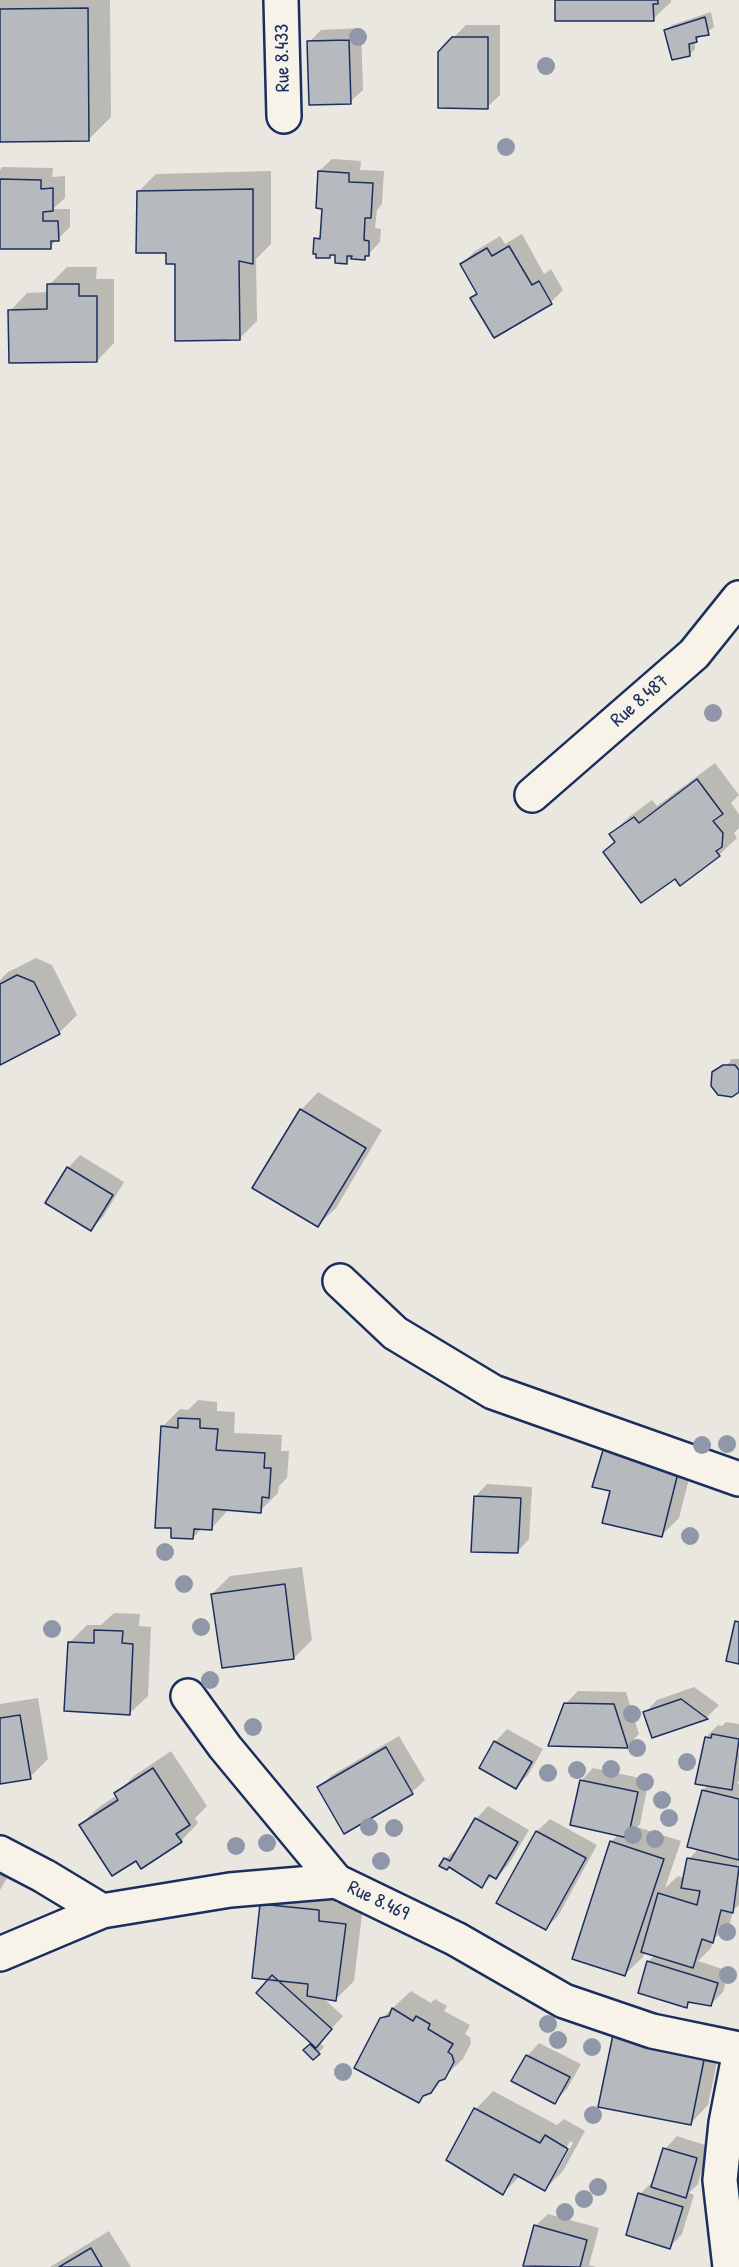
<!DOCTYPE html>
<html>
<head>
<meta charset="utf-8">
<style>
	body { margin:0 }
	canvas { display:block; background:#eae7e0 }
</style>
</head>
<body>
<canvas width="739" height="2267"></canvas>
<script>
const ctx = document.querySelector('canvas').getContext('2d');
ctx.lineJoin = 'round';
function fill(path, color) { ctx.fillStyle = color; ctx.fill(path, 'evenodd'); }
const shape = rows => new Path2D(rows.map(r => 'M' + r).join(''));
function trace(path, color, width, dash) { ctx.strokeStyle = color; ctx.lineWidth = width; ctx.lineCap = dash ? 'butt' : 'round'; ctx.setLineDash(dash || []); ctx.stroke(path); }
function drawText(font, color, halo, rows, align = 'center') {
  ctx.font = font + ' "Patrick Hand",sans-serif'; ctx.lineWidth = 5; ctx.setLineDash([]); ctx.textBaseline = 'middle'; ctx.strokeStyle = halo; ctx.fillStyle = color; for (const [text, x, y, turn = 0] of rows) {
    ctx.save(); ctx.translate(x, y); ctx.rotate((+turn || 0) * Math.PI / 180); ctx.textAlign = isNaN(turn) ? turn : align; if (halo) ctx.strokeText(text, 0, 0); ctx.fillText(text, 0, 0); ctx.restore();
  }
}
const shadow = shape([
	[0,0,110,0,111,117,89,139,0,140],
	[556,0,671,0,671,2,653,19],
	[711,12,714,27,695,41,695,49,689,55,666,31,672,25],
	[466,25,500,25,500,95,487,107,453,38],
	[361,28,363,90,350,102,309,42,321,30],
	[332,159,361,161,360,170,384,171,382,204,377,210,375,228,381,229,380,242,365,258,351,258,346,262,337,254,333,253,329,257,316,239,322,233,324,207,319,171],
	[2,167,53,168,52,177,65,176,65,198,53,209,70,209,70,227,50,247,0,247,0,170],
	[271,171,271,244,256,259,257,321,239,339,168,252,138,192,156,174],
	[522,234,544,274,551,269,563,290,551,302,472,298,478,293,462,264,474,252,500,236,505,244],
	[67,267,97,267,96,279,114,279,114,343,97,361,10,311,27,293,49,292,49,285],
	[715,763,739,795,731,803,739,814,739,828,734,833,737,838,719,855,675,877,605,852,616,841,611,834,629,817,652,800,657,806],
	[36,958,52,965,77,1015,59,1033,0,1063,0,980,8,972],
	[731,1059,739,1059,739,1090,718,1070,730,1062],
	[318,1092,382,1130,336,1208,318,1225,301,1110],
	[80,1155,124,1182,103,1217,90,1230,68,1168],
	[198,1400,217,1402,217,1411,235,1412,234,1433,282,1435,281,1451,289,1451,287,1478,279,1486,278,1493,260,1511,229,1509,211,1529,202,1528,193,1538,162,1427,180,1409,188,1410],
	[625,1423,698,1444,679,1518,661,1536],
	[487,1484,532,1487,529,1539,517,1552,475,1497],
	[302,1567,312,1640,294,1658,212,1594,230,1576],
	[114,1613,140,1614,139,1626,151,1627,148,1696,130,1713,69,1643,87,1625,101,1625],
	[694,1687,719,1705,707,1717,653,1736,645,1713,657,1700],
	[578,1691,626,1692,639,1734,627,1746,566,1703],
	[38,1698,48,1759,30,1777,0,1783,0,1704],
	[726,1722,739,1724,739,1781,737,1783,739,1784,739,1905,733,1910,730,1923,713,1940,711,1948,698,1961,729,1971,723,1992,711,2004,692,2001,686,2006,648,1962,655,1955,645,1951,643,1957,625,1974,611,1842,619,1834,581,1781,593,1768,649,1780,640,1824,637,1827,681,1841,665,1888,678,1876,685,1878,689,1859,699,1848,703,1790,709,1785,706,1737,718,1725,722,1726],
	[507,1729,543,1749,528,1775,516,1787,481,1767,495,1742],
	[399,1736,425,1780,412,1792,345,1832,319,1787,332,1775],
	[171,1751,207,1806,195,1818,198,1823,181,1841,137,1859,80,1825,98,1808,117,1795,116,1794,134,1776],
	[488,1806,529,1830,508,1865,496,1878,492,1876,482,1886,449,1866,445,1859,459,1847,476,1819],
	[550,1819,597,1845,558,1916,546,1928,498,1903,537,1831],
	[0,1846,14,1866,0,1890],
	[279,1887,336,1892,336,1903,363,1906,354,1981,336,1999,322,1997,343,2016,319,2042,324,2047,313,2058,305,2050,313,2043,270,1979,261,1905],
	[411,1991,431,2003,435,1999,447,2006,444,2011,470,2025,465,2034,470,2037,471,2043,463,2059,419,2101,381,2019],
	[723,2033,708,2105,691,2123,600,2105],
	[539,2043,581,2064,567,2089,554,2102,527,2056],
	[493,2091,557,2125,564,2119,585,2131,563,2171,545,2189,520,2176,503,2193,448,2159,476,2109],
	[570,2141,573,2143,558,2170,555,2170],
	[677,2136,708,2146,698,2184,689,2193,694,2195,682,2234,670,2247,640,2194,652,2182,654,2182,665,2149],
	[548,2214,599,2228,589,2265,596,2267,532,2267,525,2265,535,2226],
	[109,2231,131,2267,50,2267]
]);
const building = shape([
	[555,0,658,0,658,4,653,4,654,21,555,21,555,0],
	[88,8,89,141,0,142,0,9,88,8],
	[705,17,709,35,696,37,697,42,689,44,690,56,672,60,664,30,705,17],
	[452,37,488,37,488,109,438,108,438,52,452,37],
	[349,40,351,104,309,105,307,41,349,40],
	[318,171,349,173,349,182,373,183,371,218,365,218,364,240,369,241,369,256,365,256,365,260,351,259,352,256,347,256,347,264,335,263,335,255,330,255,330,258,316,258,316,254,313,254,314,238,320,239,322,209,316,208,318,171],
	[0,179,41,180,41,189,53,188,53,211,43,212,43,221,58,221,59,241,51,241,51,249,0,249,0,179],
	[253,189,253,264,239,261,240,340,175,341,175,264,166,264,166,253,136,253,137,191,253,189],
	[509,246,532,285,539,281,552,304,494,338,470,298,477,294,460,264,487,248,492,256,509,246],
	[47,284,79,284,79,296,97,296,97,362,9,363,8,310,47,309,47,284],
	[697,779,723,814,713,821,723,833,722,847,716,851,720,856,680,886,675,879,641,903,603,852,615,842,609,834,634,817,639,823,697,779],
	[17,975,34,982,60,1034,0,1065,0,984,17,975],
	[723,1065,735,1065,739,1070,739,1092,732,1097,718,1095,711,1086,712,1072,723,1065],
	[300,1109,366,1148,318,1227,252,1188,300,1109],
	[67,1167,113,1195,91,1231,45,1203,67,1167],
	[178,1418,200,1419,200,1428,218,1429,216,1450,265,1453,264,1468,271,1468,269,1498,262,1497,261,1513,213,1509,212,1530,194,1529,193,1539,171,1538,171,1528,155,1528,161,1426,178,1428,178,1418],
	[606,1440,681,1461,662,1537,602,1523,610,1491,592,1487,606,1440],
	[474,1496,521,1498,518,1553,471,1552,474,1496],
	[285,1584,294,1659,222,1668,211,1594,285,1584],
	[735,1621,739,1622,739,1664,726,1661,735,1621],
	[94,1630,123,1631,122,1643,133,1644,130,1715,64,1711,68,1642,94,1643,94,1630],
	[681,1699,708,1719,652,1738,643,1712,681,1699],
	[564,1703,614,1704,628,1748,548,1746,564,1703],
	[20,1715,31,1779,0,1784,0,1718,20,1715],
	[712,1734,739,1739,732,1790,695,1784,705,1737,711,1738,712,1734],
	[494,1741,532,1762,516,1789,479,1768,494,1741],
	[386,1747,413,1794,344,1834,317,1787,386,1747],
	[153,1768,190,1825,176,1834,182,1842,141,1869,136,1861,112,1876,79,1825,118,1800,114,1793,153,1768],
	[580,1780,638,1792,628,1838,570,1825,580,1780],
	[702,1790,739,1799,739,1860,687,1847,702,1790],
	[475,1818,518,1842,496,1879,489,1875,482,1888,449,1867,447,1870,439,1866,444,1858,450,1861,475,1818],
	[536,1831,586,1858,546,1930,496,1903,536,1831],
	[610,1841,664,1859,625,1976,572,1959,610,1841],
	[687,1858,739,1867,733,1913,721,1910,713,1943,702,1939,693,1968,641,1952,658,1893,697,1905,700,1891,681,1888,687,1858],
	[260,1904,319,1910,319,1921,346,1924,336,2001,307,1996,308,1984,252,1978,260,1904],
	[647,1961,718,1983,711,2006,688,2002,687,2008,638,1993,647,1961],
	[272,1975,332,2029,316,2048,256,1993,272,1975],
	[392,2008,413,2021,416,2016,430,2024,428,2029,453,2044,448,2052,452,2055,454,2062,445,2079,439,2081,431,2093,423,2096,419,2103,354,2068,380,2018,389,2016,392,2008],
	[614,2030,706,2050,691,2125,598,2107,614,2030],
	[310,2044,320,2054,313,2060,303,2050,310,2044],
	[526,2055,570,2077,555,2104,511,2081,526,2055],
	[474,2108,540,2143,545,2135,568,2149,545,2191,514,2174,503,2195,446,2160,474,2108],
	[663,2148,697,2158,686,2198,651,2187,663,2148],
	[638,2193,683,2207,670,2249,626,2235,638,2193],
	[534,2225,587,2240,580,2267,523,2266,534,2225],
	[91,2248,102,2267,59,2267,91,2248]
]);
const minor = shape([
	[281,0,284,116],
	[532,795,694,654,739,598],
	[340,1281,395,1333,493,1392,739,1479],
	[188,1696,225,1747,336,1881],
	[0,1853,44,1876,102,1911],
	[0,1954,102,1911,230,1890,336,1881,456,1939,564,2001,652,2031,739,2049],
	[730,2267,720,2180,726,2123,739,2056]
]);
const trees = [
	[358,37],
	[546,66],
	[506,147],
	[713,713],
	[727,1444],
	[702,1445],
	[690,1536],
	[165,1552],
	[184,1584],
	[201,1627],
	[52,1629],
	[210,1680],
	[632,1714],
	[253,1727],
	[637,1748],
	[687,1762],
	[611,1769],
	[577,1770],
	[548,1773],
	[645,1782],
	[662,1800],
	[669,1818],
	[369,1827],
	[394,1828],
	[633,1835],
	[655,1839],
	[267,1843],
	[236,1846],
	[381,1861],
	[727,1932],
	[728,1975],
	[548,2024],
	[558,2040],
	[592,2047],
	[343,2072],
	[593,2115],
	[598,2187],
	[584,2199],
	[565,2212]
];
const streetNames = [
	["Rue 8.433",283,58,-91],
	["Rue 8.487",640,701,-41],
	["Rue 8.469",378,1901,26]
];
fill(shadow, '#0003');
fill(building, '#b6babf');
trace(building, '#1b2f5e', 1.5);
trace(minor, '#1b2f5e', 38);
trace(minor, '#f7f3e8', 33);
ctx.fillStyle = '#9097a8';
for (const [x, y] of trees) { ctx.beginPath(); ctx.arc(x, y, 9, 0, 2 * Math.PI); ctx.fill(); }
drawText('20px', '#1b2f5e', '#f7f3e8', streetNames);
</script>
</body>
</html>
